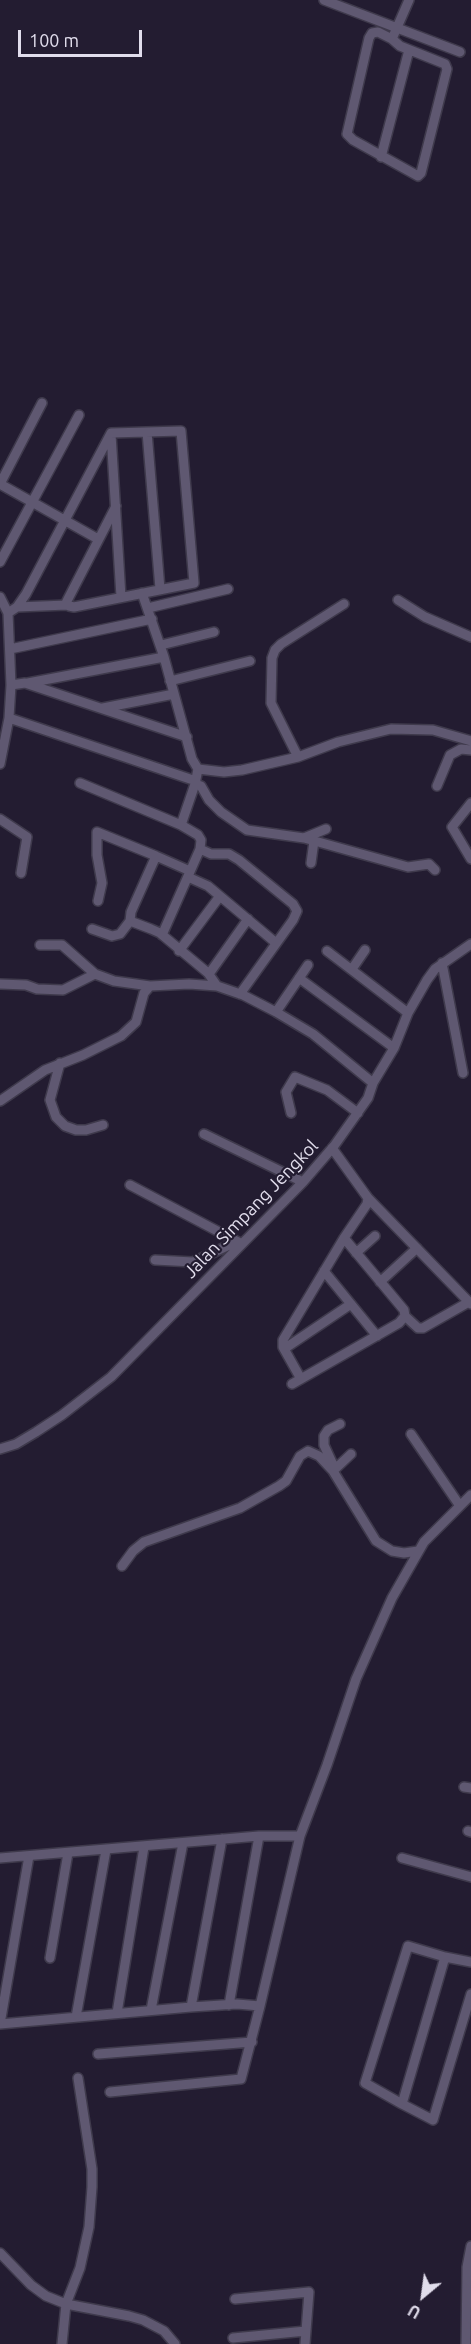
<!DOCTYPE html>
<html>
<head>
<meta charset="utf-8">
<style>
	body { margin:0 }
	#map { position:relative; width:471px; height:2344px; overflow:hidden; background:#231c31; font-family:Ubuntu,sans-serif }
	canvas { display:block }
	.north { position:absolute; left:393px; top:2266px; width:60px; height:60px; -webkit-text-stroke:4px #231c31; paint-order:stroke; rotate:209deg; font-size:16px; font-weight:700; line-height:24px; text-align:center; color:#e1ddec }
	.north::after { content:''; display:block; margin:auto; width:21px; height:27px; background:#e1ddec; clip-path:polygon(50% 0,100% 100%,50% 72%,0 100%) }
	.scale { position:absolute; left:18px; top:30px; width:124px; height:27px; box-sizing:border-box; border:3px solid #e1ddec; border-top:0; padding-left:8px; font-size:18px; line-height:21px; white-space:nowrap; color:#e1ddec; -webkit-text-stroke:4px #231c31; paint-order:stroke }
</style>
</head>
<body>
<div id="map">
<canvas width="471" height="2344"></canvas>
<div class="north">U</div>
<div class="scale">100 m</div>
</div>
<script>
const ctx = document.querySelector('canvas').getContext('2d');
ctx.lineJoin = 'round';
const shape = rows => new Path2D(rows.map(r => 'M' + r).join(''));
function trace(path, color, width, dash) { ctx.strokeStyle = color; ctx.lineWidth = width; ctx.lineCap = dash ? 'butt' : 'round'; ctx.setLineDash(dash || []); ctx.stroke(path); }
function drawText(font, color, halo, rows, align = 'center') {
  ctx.font = font + ' Ubuntu,sans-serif'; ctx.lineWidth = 4.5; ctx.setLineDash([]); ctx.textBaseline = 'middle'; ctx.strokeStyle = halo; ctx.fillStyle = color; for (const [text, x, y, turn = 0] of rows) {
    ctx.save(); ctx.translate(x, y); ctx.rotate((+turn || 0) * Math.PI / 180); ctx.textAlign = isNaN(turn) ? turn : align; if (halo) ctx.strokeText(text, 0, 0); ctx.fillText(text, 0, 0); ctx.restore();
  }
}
const minor = shape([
	[324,0,460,52],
	[392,39,378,32,372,33,369,38,347,134,353,140,418,176,421,173,447,69,445,64,400,46,392,39,409,0],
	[381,157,409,50],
	[147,432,160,589],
	[111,433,181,431,194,583,74,607,69,606,66,603,68,599,116,506],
	[111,434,121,597],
	[0,484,98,539],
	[0,484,42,403],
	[0,562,79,415],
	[142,593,164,657,192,759,198,769,195,784,181,825],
	[0,597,8,613,11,685,9,718,0,764],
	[398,600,425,617,471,637],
	[17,607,67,605],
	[148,608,228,589],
	[8,613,17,607,26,594,111,433],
	[161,645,214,632],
	[10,649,152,619],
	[170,681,250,661],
	[28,683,164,657],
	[11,685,25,683,187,737],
	[103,708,174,694],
	[9,718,196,781],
	[298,757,271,703,272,658,275,650,281,644,344,604],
	[198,769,224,772,242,770,298,757,338,742,391,729,433,730,471,741],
	[80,783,181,825,198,835,201,840,200,849,162,935],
	[195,784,201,786,209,800,221,812,247,830,304,838,408,867,429,864,435,870],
	[437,786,450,755,461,749,471,750],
	[471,803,452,827,471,859],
	[0,819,27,837,21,873],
	[304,838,326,829],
	[200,849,211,854,229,854,239,860,293,904,297,911,293,920,240,994],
	[311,863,314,841],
	[188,877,208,886,276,943],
	[98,901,102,883,97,855,97,832,156,856],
	[130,921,131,912,156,856,190,871],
	[92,929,112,936,120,934,130,921,151,929,160,933,208,973,217,986],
	[40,945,62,945,95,974],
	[179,951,220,896],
	[327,951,408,1013],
	[442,963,463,1073],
	[352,969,365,950],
	[209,974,248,919],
	[299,978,394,1048],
	[0,984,26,985,37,989,63,990,95,974,114,981,150,986],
	[276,1012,308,965],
	[60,1063,50,1100,56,1117,65,1126,76,1130,86,1130,103,1125],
	[0,1101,45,1070,83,1055,121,1036,136,1022,144,993,150,986,189,984,217,986,243,995,276,1012,313,1034,373,1083],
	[291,1113,286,1092,295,1077,327,1090,358,1113],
	[204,1134,303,1182],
	[130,1185,242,1244],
	[368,1198,471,1304],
	[356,1253,375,1236],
	[155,1260,193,1262,236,1242],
	[324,1271,377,1336],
	[380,1282,417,1248],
	[405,1316,418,1328,423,1328,469,1302],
	[284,1349,351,1304],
	[301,1379,283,1347,283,1340,344,1238,367,1204,368,1198,332,1148],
	[292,1384,399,1323,405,1316,404,1310,344,1238],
	[411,1434,460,1506],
	[0,1449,16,1444,36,1432,62,1415,111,1377,303,1182,334,1146,368,1098,373,1083,394,1048,408,1013,427,980,435,969,471,944],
	[335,1469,324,1445,324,1436,328,1430,340,1424],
	[333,1471,351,1454],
	[122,1566,133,1551,144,1542,240,1508,279,1486,286,1481,300,1456,308,1451,319,1456,333,1471,376,1541,392,1551,404,1553,418,1551],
	[464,1787,471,1788],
	[468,1831,471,1832],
	[29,1856,0,2024,191,2007,237,2004,260,2006,300,1836],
	[0,1858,259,1836,300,1836,327,1765,356,1679,392,1598,424,1542,471,1495],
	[402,1858,471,1877],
	[50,1958,68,1853],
	[471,1962,445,1957,402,2104,433,2120,471,1994],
	[229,2005,259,1836],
	[191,2007,222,1839],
	[151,2010,183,1843],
	[117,2013,144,1847],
	[76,2017,106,1850],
	[98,2054,252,2042],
	[110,2092,241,2079,260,2006],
	[402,2104,365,2083,408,1946,445,1957],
	[0,2253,31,2285,46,2296,66,2304,129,2316,143,2320,164,2331,175,2344],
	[235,2299,309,2292,306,2331],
	[233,2338,306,2331,305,2344],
	[62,2344,66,2304,80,2268,89,2227,92,2187,92,2169,78,2078],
	[466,2344,467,2267,471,2246]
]);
const streetNames = [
	["Jalan Simpang Jengkol",251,1209,-46]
];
trace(minor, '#3f3a4c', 12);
trace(minor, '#5f5871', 9);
drawText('18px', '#e1ddec', '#231c31', streetNames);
</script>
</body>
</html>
